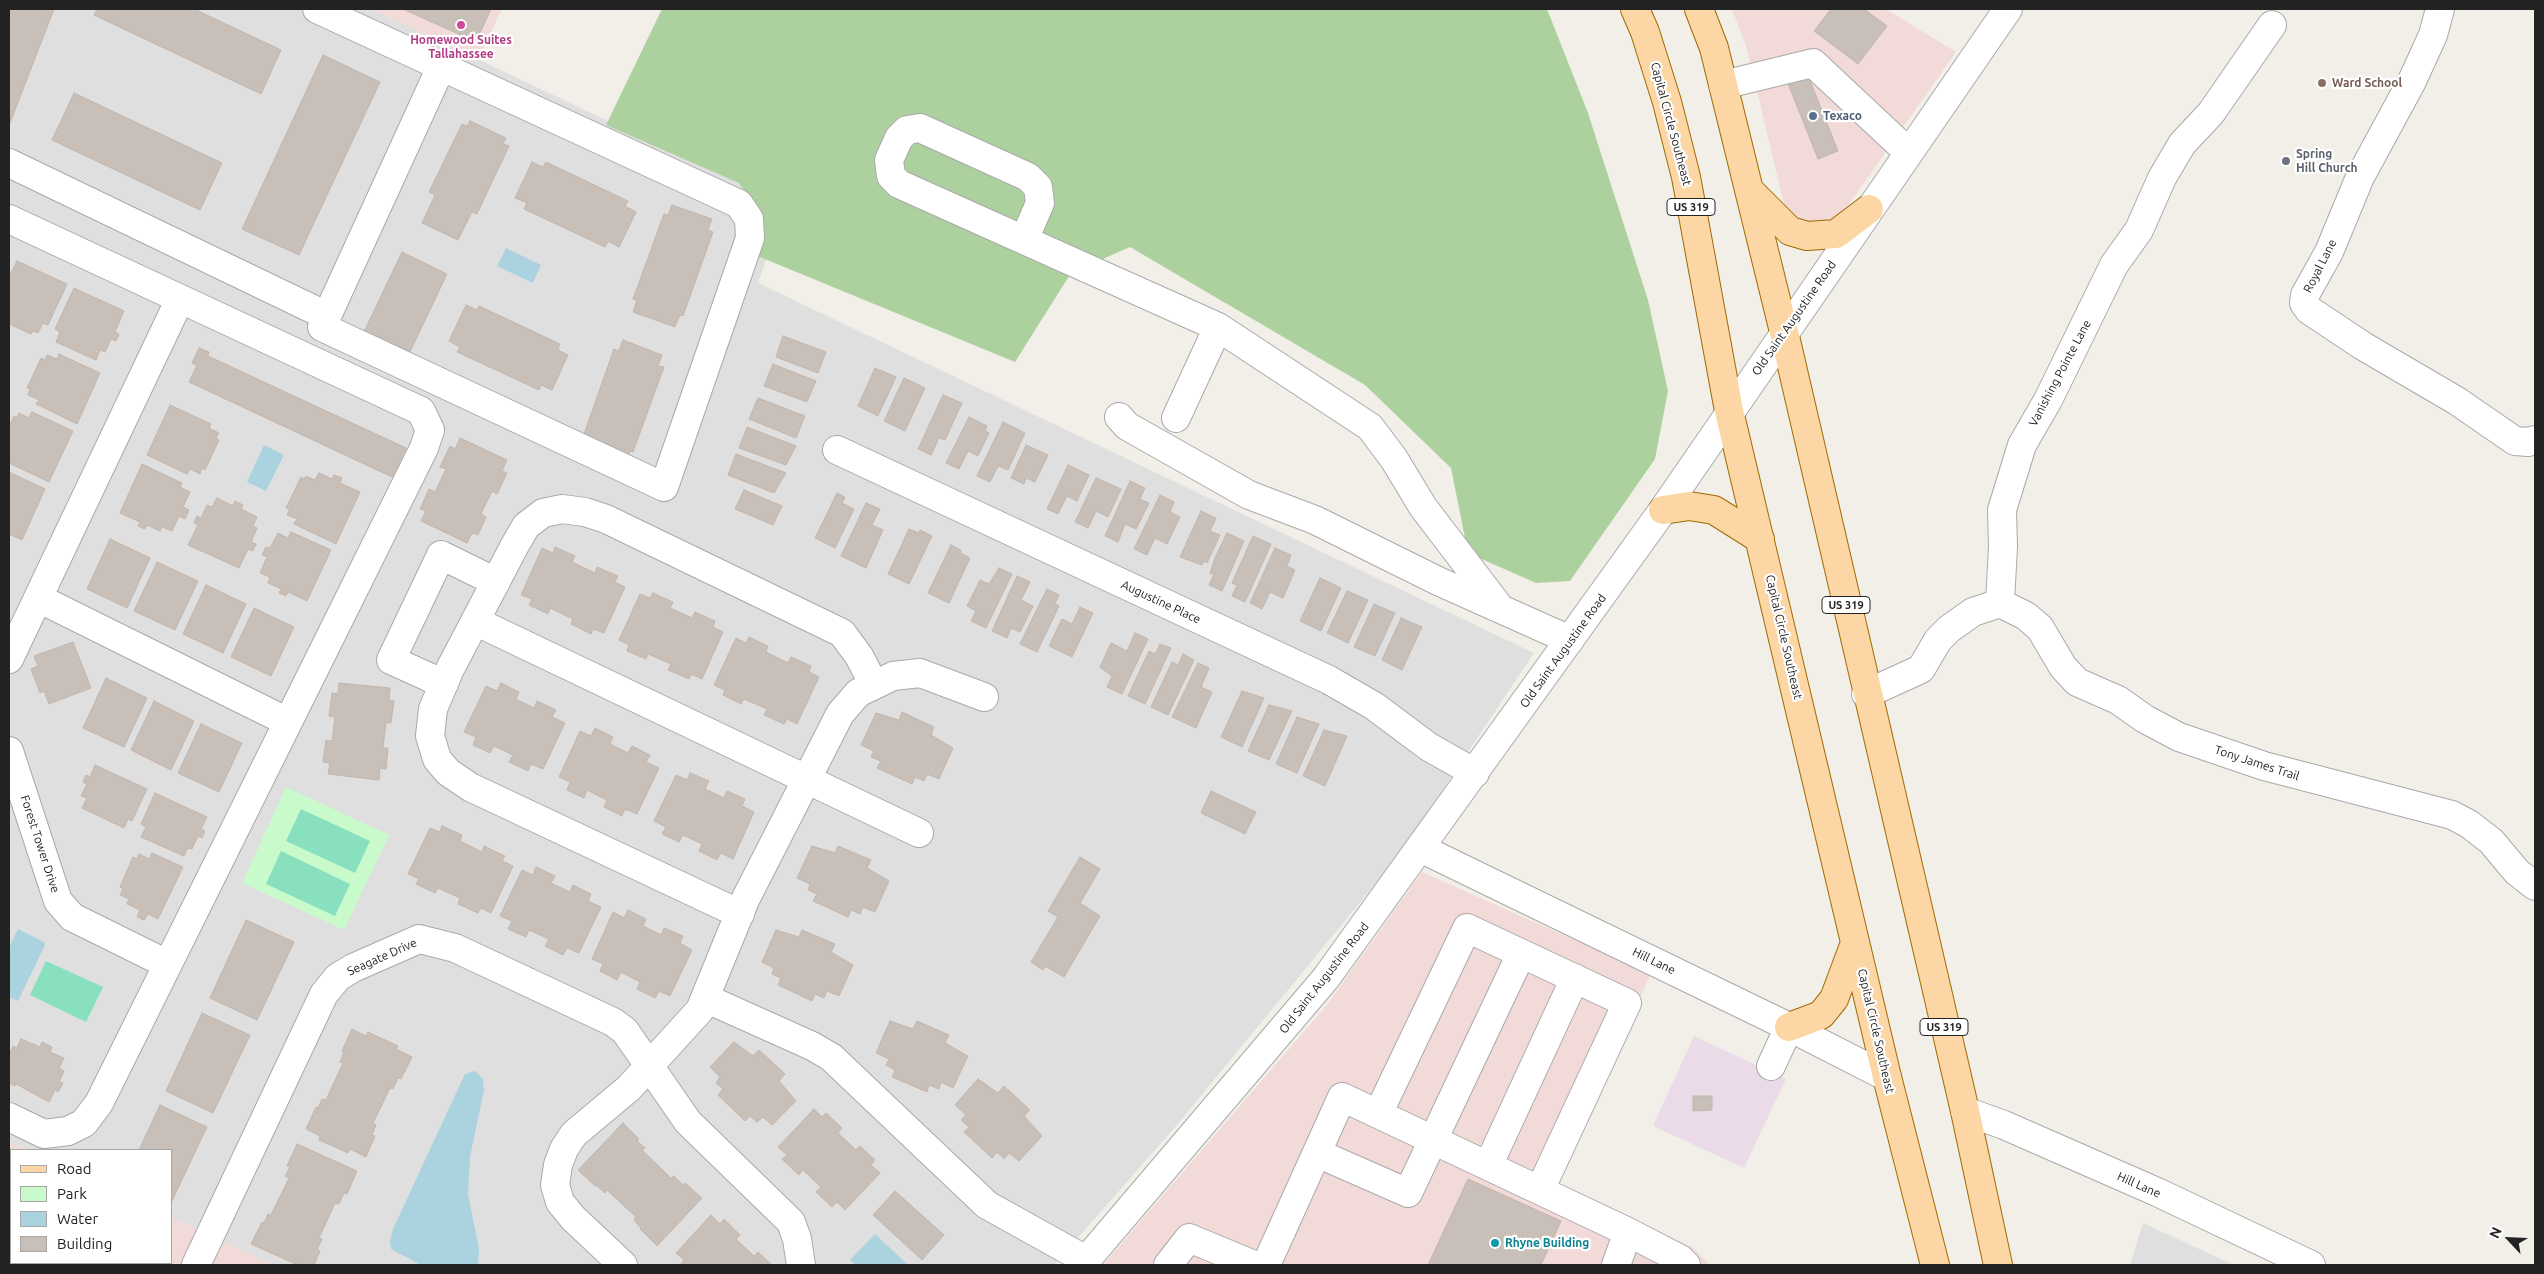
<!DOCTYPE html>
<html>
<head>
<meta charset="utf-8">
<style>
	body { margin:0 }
	#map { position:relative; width:2544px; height:1274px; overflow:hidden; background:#f2efe9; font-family:Ubuntu,sans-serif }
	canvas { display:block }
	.frame { position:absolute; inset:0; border:10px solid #222; pointer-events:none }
	.legend { position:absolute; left:10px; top:1149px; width:162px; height:115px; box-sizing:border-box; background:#fff; border:1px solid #a7a7a7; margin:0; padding:6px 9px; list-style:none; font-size:15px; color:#222 }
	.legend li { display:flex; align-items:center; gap:10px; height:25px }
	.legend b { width:25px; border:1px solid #a7a7a7 }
	.north { position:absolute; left:2484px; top:1214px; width:50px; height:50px; -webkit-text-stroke:4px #fff; paint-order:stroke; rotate:295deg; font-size:14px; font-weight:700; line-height:20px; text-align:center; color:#222 }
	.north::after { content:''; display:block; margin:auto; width:18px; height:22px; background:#222; clip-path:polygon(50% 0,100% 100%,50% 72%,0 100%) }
</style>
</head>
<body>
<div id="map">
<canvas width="2544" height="1274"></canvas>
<div class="frame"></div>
<ul class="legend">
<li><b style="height:6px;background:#fcd6a4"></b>Road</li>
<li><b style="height:14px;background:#c8facc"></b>Park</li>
<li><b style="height:14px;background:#aad3df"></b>Water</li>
<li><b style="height:14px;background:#c7bfb8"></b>Building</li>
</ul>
<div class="north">N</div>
</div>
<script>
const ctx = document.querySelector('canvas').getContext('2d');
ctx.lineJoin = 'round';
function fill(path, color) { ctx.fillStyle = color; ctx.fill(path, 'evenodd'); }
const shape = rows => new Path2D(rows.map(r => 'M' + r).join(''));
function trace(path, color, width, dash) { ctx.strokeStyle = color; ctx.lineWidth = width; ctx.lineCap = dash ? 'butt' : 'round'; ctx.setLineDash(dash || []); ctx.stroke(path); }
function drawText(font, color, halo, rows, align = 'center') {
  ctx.font = font + ' Ubuntu,sans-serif'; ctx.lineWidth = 4.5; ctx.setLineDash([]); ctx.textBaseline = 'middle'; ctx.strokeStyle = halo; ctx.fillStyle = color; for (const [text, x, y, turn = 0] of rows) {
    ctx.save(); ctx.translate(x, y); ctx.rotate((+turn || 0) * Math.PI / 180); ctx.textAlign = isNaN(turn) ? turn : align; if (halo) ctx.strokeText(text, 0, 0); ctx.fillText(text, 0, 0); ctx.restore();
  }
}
const residential = shape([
	[9,9,372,9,785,205,758,283,1534,653,1399,855,1176,1126,1054,1265,273,1265,171,1217,171,1150,29,1150,9,1141],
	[2143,1223,2234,1265,2130,1265]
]);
const commercial = shape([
	[372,9,502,9,478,59],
	[1732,9,1886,9,1956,52,1847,207,1825,228,1796,221,1784,204,1747,49],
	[1422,872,1651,974,1553,1183,1692,1247,1710,1265,1103,1265,1326,1006],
	[9,1141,29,1150,11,1150,11,1263,171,1263,171,1217,273,1265,9,1265]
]);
const industrial = shape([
	[1694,1036,1786,1079,1744,1168,1653,1126]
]);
const forest = shape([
	[662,9,1547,9,1588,113,1648,300,1668,391,1655,459,1570,581,1536,583,1468,553,1451,468,1365,385,1130,247,1071,273,1015,362,755,255,758,210,739,183,606,125]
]);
const park = shape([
	[286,787,389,835,344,930,242,883]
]);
const pitch = shape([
	[301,809,370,841,355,873,286,841],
	[281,851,350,884,335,916,266,884],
	[46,961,103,987,86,1022,30,995]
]);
const water = shape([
	[506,248,541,265,533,283,497,266],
	[264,445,284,455,266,491,247,482],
	[18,929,44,942,45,945,18,1001,9,997,9,948],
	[475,1071,483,1079,484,1090,470,1157,468,1194,479,1249,478,1265,421,1265,391,1249,390,1241,393,1229,465,1074],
	[875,1234,908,1265,856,1265,850,1260]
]);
const building = shape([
	[9,9,54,9,10,123,9,122,9,9],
	[97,9,194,9,281,50,261,94,94,15,97,9],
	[403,9,491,9,476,42,403,9],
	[1831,9,1864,9,1887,26,1858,64,1814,31,1831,9],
	[323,55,380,82,299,255,242,229,323,55],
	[1807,73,1838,151,1818,159,1787,81,1807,73],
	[74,93,222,163,200,210,52,140,74,93],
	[470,121,506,138,503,144,509,146,477,214,472,212,458,240,422,223,435,195,429,192,462,124,467,126,470,121],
	[532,162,543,167,546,162,628,201,625,206,636,212,619,247,608,241,605,247,524,209,527,203,515,198,532,162],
	[672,205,712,219,708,230,713,232,683,316,680,315,675,327,633,312,637,300,633,299,664,214,668,215,672,205],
	[402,252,447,274,409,354,364,332,402,252],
	[17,261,67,284,48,325,43,323,38,333,33,331,31,334,9,324,9,277,17,261],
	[74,288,124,311,115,332,119,334,116,341,111,339,105,352,100,350,96,360,56,342,60,332,55,329,74,288],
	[466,305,477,310,479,306,560,344,558,350,568,355,552,390,541,385,539,390,457,352,460,347,449,341,466,305],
	[783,336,826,352,818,373,776,357,783,336],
	[623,340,662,355,658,366,664,367,633,452,630,451,626,463,584,447,588,435,584,434,614,349,619,351,623,340],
	[199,348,209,352,208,356,406,448,392,477,189,382,197,365,192,363,199,348],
	[59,354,100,373,77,424,36,404,39,400,28,395,30,389,27,388,41,358,45,360,47,355,57,359,59,354],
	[773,364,816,381,807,402,764,386,773,364],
	[875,368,896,377,878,416,858,406,875,368],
	[904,378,925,388,905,431,884,421,904,378],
	[943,395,962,403,945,440,939,438,931,455,918,449,943,395],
	[758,398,805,416,796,438,749,419,758,398],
	[170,405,211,424,209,428,219,433,216,438,219,440,205,470,202,468,200,474,190,469,187,474,147,455,170,405],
	[32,412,73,431,49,482,9,463,11,458,9,457,9,426,14,416,17,418,19,413,29,418,32,412],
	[969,417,987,426,985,431,989,433,978,456,968,451,959,469,946,463,969,417],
	[1003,422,1025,433,1008,470,998,466,990,482,977,476,1003,422],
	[747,427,796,446,786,465,739,448,747,427],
	[460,438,507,460,502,471,507,473,497,494,492,491,481,514,486,517,478,535,472,533,467,543,421,521,426,511,420,509,429,489,435,492,446,469,440,467,450,446,455,449,460,438],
	[1026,445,1048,455,1035,482,1026,478,1024,484,1011,478,1026,445],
	[736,454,786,473,774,493,728,475,736,454],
	[142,464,182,483,180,487,190,492,183,507,189,510,185,519,179,516,172,531,162,527,160,531,147,525,145,529,138,526,140,522,120,513,142,464],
	[1068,465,1089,475,1077,501,1067,496,1058,514,1047,509,1068,465],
	[9,472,45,489,22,540,9,534,9,472],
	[319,473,332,479,334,475,342,478,340,483,360,492,336,544,294,524,297,519,287,515,290,509,286,508,301,477,304,479,306,476,315,480,319,473],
	[1096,478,1121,489,1108,517,1096,511,1088,528,1075,522,1096,478],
	[1130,481,1145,488,1140,499,1149,503,1136,529,1125,524,1118,542,1105,536,1130,481],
	[744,490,782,506,773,525,735,509,744,490],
	[837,493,845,497,842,503,854,509,835,548,815,538,837,493],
	[1160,495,1174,502,1170,512,1180,517,1167,544,1155,538,1147,555,1134,549,1160,495],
	[217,498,233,506,235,501,243,505,241,509,257,517,253,526,257,528,251,542,256,544,253,551,248,549,239,568,188,545,198,525,194,523,197,516,201,518,207,505,212,507,217,498],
	[866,503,880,509,872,525,883,530,866,568,841,556,866,503],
	[1201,511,1216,518,1210,531,1220,535,1207,563,1204,561,1202,565,1180,557,1201,511],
	[909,529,919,533,920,530,932,536,909,584,888,574,909,529],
	[291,532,331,550,307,601,288,592,286,596,279,593,281,589,268,583,270,577,260,573,267,557,262,555,266,547,270,548,278,533,288,538,291,532],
	[1227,533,1244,541,1222,591,1209,585,1214,574,1210,573,1215,558,1227,533],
	[1253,536,1271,544,1245,602,1232,596,1237,585,1232,583,1253,536],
	[110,539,150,558,127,608,87,589,110,539],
	[951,545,961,550,960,553,970,558,949,603,928,593,951,545],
	[555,547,575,556,572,562,595,573,597,567,618,576,615,582,625,587,604,633,593,629,591,634,571,624,573,619,550,608,548,614,529,605,532,599,521,595,542,548,553,553,555,547],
	[1275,548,1291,555,1287,566,1295,570,1283,598,1270,592,1262,609,1250,603,1275,548],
	[157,562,198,581,175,630,134,611,157,562],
	[999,568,1012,574,986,628,971,621,976,611,967,606,980,580,989,584,999,568],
	[1017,576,1030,582,1021,600,1033,606,1020,632,1011,628,1007,638,992,631,1017,576],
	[1320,578,1341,588,1321,631,1300,621,1320,578],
	[206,585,246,604,223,653,183,634,206,585],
	[1047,589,1059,595,1055,604,1059,606,1037,652,1020,644,1047,589],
	[1347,591,1368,600,1348,643,1327,633,1347,591],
	[653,593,673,602,670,608,692,618,695,612,715,621,713,627,723,632,702,679,691,674,689,679,668,670,671,664,648,654,646,659,627,651,629,645,619,640,640,594,650,598,653,593],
	[1374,604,1395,613,1375,656,1354,647,1374,604],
	[1080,607,1093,613,1072,657,1049,646,1062,619,1072,624,1080,607],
	[254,608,294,627,271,676,231,657,254,608],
	[1401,618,1422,627,1402,670,1382,660,1401,618],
	[1135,633,1148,639,1122,694,1107,687,1112,676,1100,667,1111,643,1127,651,1135,633],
	[749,637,768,646,766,652,788,663,791,657,811,666,809,672,819,677,797,724,787,719,784,724,764,715,767,709,744,699,741,704,723,695,725,690,714,685,736,638,746,643,749,637],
	[73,642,91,688,49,704,44,691,40,693,31,669,38,666,34,656,73,642],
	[1160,644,1171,648,1145,704,1128,696,1149,651,1155,654,1160,644],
	[1183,654,1194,660,1168,715,1151,707,1172,662,1178,665,1183,654],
	[1198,663,1209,668,1201,687,1212,692,1196,728,1172,717,1198,663],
	[106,678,147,698,124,747,83,728,106,678],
	[339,683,390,688,389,700,394,701,391,723,386,723,383,748,388,748,386,769,380,768,379,780,328,774,330,763,323,762,326,740,332,741,335,717,329,716,332,693,338,694,339,683],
	[501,683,519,692,516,699,534,708,537,701,556,710,552,717,565,723,543,769,531,764,528,771,509,762,513,755,494,746,490,753,473,745,476,737,464,732,486,686,497,691,501,683],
	[1242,691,1264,698,1242,747,1221,737,1242,691],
	[154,701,194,721,171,770,131,750,154,701],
	[1269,705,1292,711,1269,760,1248,751,1269,705],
	[902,712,934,727,931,735,953,748,939,779,927,774,924,781,915,777,912,784,877,768,881,761,871,757,874,751,861,745,876,713,899,720,902,712],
	[1297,717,1319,724,1297,773,1276,764,1297,717],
	[201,724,242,743,219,792,178,773,201,724],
	[595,728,613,737,610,744,628,753,632,746,650,755,646,762,659,768,637,814,625,809,622,816,604,807,607,800,587,790,584,798,567,790,570,782,559,777,580,731,591,736,595,728],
	[1324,730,1347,736,1325,786,1303,776,1324,730],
	[95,765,147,789,132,821,128,819,124,828,82,808,87,798,81,796,87,784,83,782,86,775,90,777,95,765],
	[690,773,709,781,705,789,724,798,727,791,745,799,742,806,754,812,733,859,721,853,717,860,699,851,702,844,683,835,679,842,662,834,666,827,654,821,676,775,687,780,690,773],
	[1211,791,1256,812,1245,834,1201,813,1211,791],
	[155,793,207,817,201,829,205,831,202,838,198,836,192,849,188,848,184,856,141,837,146,827,141,824,155,793],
	[442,826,462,835,460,841,482,852,484,846,505,856,502,861,513,866,491,913,481,908,478,913,458,904,460,898,438,888,435,893,416,884,419,879,408,874,430,828,440,832,442,826],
	[812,846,835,853,838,846,871,860,867,868,889,881,875,912,863,907,860,914,851,910,848,917,813,901,817,894,808,890,810,884,797,878,812,846],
	[152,853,183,867,158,919,148,914,144,920,137,917,140,910,127,904,129,899,120,895,123,889,120,887,133,857,137,859,139,854,149,859,152,853],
	[1080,857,1100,869,1080,903,1100,916,1064,977,1045,966,1043,970,1031,962,1058,917,1048,911,1080,857],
	[536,867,555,876,551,883,570,892,573,885,591,894,588,901,601,907,579,953,567,948,563,955,545,946,549,939,529,930,526,937,508,929,512,921,500,916,522,870,533,875,536,867],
	[628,910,646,919,643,926,661,935,664,928,683,936,680,943,692,950,670,996,659,991,655,998,637,989,640,982,621,972,617,980,600,971,603,964,592,959,613,912,624,918,628,910],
	[246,920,294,942,257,1020,210,998,246,920],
	[776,930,799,937,802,930,835,944,831,952,853,965,839,996,827,991,824,998,815,994,812,1001,778,985,781,978,772,974,774,968,762,962,776,930],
	[202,1013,250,1035,213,1113,166,1091,202,1013],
	[890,1021,913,1029,917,1021,949,1035,945,1043,968,1056,953,1088,941,1082,939,1089,929,1085,927,1092,892,1077,895,1070,886,1065,889,1059,876,1053,890,1021],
	[352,1029,366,1036,368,1032,398,1046,396,1049,412,1057,401,1079,398,1078,393,1089,390,1088,373,1123,376,1125,372,1135,375,1136,366,1157,350,1149,348,1153,319,1140,320,1136,306,1129,316,1107,318,1108,322,1099,326,1100,343,1063,340,1062,344,1052,342,1051,352,1029],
	[21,1039,40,1047,42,1042,52,1047,50,1052,64,1058,59,1068,64,1071,59,1082,63,1083,58,1092,55,1090,49,1102,16,1084,15,1086,9,1083,9,1055,13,1046,17,1048,21,1039],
	[734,1042,753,1056,759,1050,785,1074,779,1081,796,1101,772,1125,763,1117,757,1122,750,1116,745,1121,718,1095,723,1089,716,1083,720,1077,710,1067,734,1042],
	[978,1079,998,1093,1004,1086,1030,1110,1024,1116,1042,1136,1019,1161,1009,1153,1004,1159,997,1152,992,1158,964,1132,969,1127,961,1120,966,1115,955,1105,978,1079],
	[1693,1096,1712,1096,1712,1110,1693,1111,1693,1096],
	[160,1105,207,1127,171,1203,171,1150,139,1150,160,1105],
	[814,1109,822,1117,826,1113,842,1128,838,1133,856,1150,860,1146,875,1160,871,1165,880,1173,845,1210,837,1202,832,1207,816,1192,821,1187,803,1170,799,1175,782,1159,787,1155,778,1147,814,1109],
	[623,1123,639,1139,637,1141,645,1148,642,1150,671,1178,674,1176,683,1185,685,1183,702,1198,657,1246,640,1229,641,1228,634,1220,636,1217,607,1190,605,1193,596,1185,595,1186,578,1170,623,1123],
	[297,1144,357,1171,347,1194,344,1193,339,1204,335,1203,319,1238,322,1239,317,1250,320,1251,314,1265,298,1265,251,1244,262,1222,264,1223,268,1214,271,1215,289,1178,285,1176,290,1167,287,1166,297,1144],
	[1468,1179,1561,1221,1541,1265,1428,1265,1468,1179],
	[895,1191,944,1235,922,1260,873,1215,895,1191],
	[711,1215,720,1224,724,1219,740,1235,736,1239,754,1256,758,1252,772,1265,680,1265,684,1260,676,1253,711,1215],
	[70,1263,147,1263,146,1265,69,1265,70,1263]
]);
const minor = shape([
	[317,9,739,204,749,219,750,238,664,487,322,327,441,67],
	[2440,9,2433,35,2412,81,2360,177,2329,252,2305,295,2304,303,2309,310,2363,346,2457,401,2515,441,2528,442,2535,440],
	[1723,85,1813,63,1908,152],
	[9,163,327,316],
	[9,219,421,411,430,430,424,448,99,1103,84,1123,68,1131,44,1134,9,1117],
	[1024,240,1040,203,1038,187,1028,177,920,128,907,130,899,138,889,160,891,176,899,184,1218,327,1370,427,1394,459,1423,507,1500,608],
	[1119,417,1127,426,1249,495,1315,520,1438,581,1570,640],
	[1176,418,1218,327],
	[837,450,1329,680,1374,706,1429,747,1475,773],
	[38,598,288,722],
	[2000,603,2003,546,2002,510,2022,445,2048,400,2114,265,2139,230,2162,178,2182,144,2211,113,2272,25],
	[2000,603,2026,616,2040,628,2063,667,2077,682,2118,700,2145,719,2179,737,2264,766,2452,815,2469,824,2491,841,2517,872,2535,886],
	[475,621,919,833],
	[9,659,180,299],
	[444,684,391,660,441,555,496,582],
	[1866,694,1921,669,1938,640,1949,629,1973,612,2000,603],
	[9,751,58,901,72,917,167,964],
	[1420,848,1789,1027,1887,1077],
	[740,914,470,787,448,772,437,759,430,736,433,709,450,669,515,545,526,526,543,513,562,509,585,512,606,519,842,633,859,656,874,685],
	[705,998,812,1046,831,1057,987,1205,1086,1260],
	[1771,1066,1789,1027],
	[1965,1111,2004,1125,2157,1192,2311,1265],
	[1378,1114,1467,928,1627,1003,1540,1190],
	[1317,1153,1408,1193,1521,954],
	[1488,1166,1575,978],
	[9,1179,11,1180],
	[21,1265,22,1263],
	[196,1265,324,994,338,977,353,968,419,939,455,948,613,1022,625,1031,688,1122,791,1222,797,1239,801,1265],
	[623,1265,573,1218,560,1202,555,1185,558,1165,564,1149,574,1134,629,1088,700,1010,745,900,840,714,858,693,893,676,920,673,984,697],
	[1082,1265,1326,978,1663,510,2008,9],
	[1168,1265,1189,1238,1254,1265],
	[1266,1265,1342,1097,1628,1232,1680,1259,1686,1265],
	[1616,1265,1628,1232]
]);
const major = shape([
	[1635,9,1645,32,1667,102,1686,177,1729,411,1887,1077,1935,1265],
	[1699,9,1714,48,1784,332,1965,1111,1998,1265],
	[1749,190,1790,231,1807,236,1836,234,1869,209],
	[1663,510,1689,506,1714,510,1760,539],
	[1789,1027,1821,1015,1834,999,1855,943]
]);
const markers = [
	[461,25,5,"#d1479c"],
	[2322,83,5,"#8d6e63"],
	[1813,116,5,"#5c6f8a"],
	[2286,161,5,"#6b7280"],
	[1495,1243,5,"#0f9aa8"]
];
const shields = [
	[1691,207,48],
	[1846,605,48],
	[1944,1027,48]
];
const shieldNames = [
	["US 319",1691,207],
	["US 319",1846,605],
	["US 319",1944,1027]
];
const hotelNames = [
	["Homewood Suites",461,40],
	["Tallahassee",461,54]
];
const educationNames = [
	["Ward School",2332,83]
];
const serviceNames = [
	["Texaco",1823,116]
];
const streetNames = [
	["Capital Circle Southeast",1671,124,75],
	["Royal Lane",2320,266,-63],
	["Old Saint Augustine Road",1794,318,-55],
	["Vanishing Pointe Lane",2060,373,-62],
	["Augustine Place",1161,602,25],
	["Capital Circle Southeast",1784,637,77],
	["Old Saint Augustine Road",1563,651,-54],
	["Tony James Trail",2257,763,18],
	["Forest Tower Drive",40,844,72],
	["Seagate Drive",382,957,-24],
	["Hill Lane",1654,961,26],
	["Old Saint Augustine Road",1324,978,-52],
	["Capital Circle Southeast",1876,1031,77],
	["Hill Lane",2139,1185,24]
];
const worshipNames = [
	["Spring",2296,154],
	["Hill Church",2296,168]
];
const cultureNames = [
	["Rhyne Building",1505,1243]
];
fill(residential, '#e0dfdf');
fill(commercial, '#f2dad9');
fill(industrial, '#ebdbe8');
fill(forest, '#add19e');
fill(park, '#c8facc');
fill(pitch, '#88e0be');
fill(water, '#aad3df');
fill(building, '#c7bfb8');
trace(building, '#c4b6ab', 1);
trace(minor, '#a9a9a9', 30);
trace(major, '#a06b00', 30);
trace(minor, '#fff', 28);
trace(major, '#fcd6a4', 28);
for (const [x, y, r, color] of markers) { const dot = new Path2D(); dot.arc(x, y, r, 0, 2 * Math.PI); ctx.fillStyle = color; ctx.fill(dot); trace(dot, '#fff', 2); }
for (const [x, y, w] of shields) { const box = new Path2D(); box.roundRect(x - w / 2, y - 8.5, w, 17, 4); ctx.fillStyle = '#fff'; ctx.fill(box); trace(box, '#222', 1); }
drawText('bold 11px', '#222', null, shieldNames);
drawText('bold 12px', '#b23c85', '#fff', hotelNames);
drawText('bold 12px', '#785e54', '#fff', educationNames, 'left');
drawText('bold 12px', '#4e5e75', '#fff', serviceNames, 'left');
drawText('12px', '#222', '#fff', streetNames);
drawText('bold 12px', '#5b616d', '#fff', worshipNames, 'left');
drawText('bold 12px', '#0d838f', '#fff', cultureNames, 'left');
</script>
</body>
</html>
